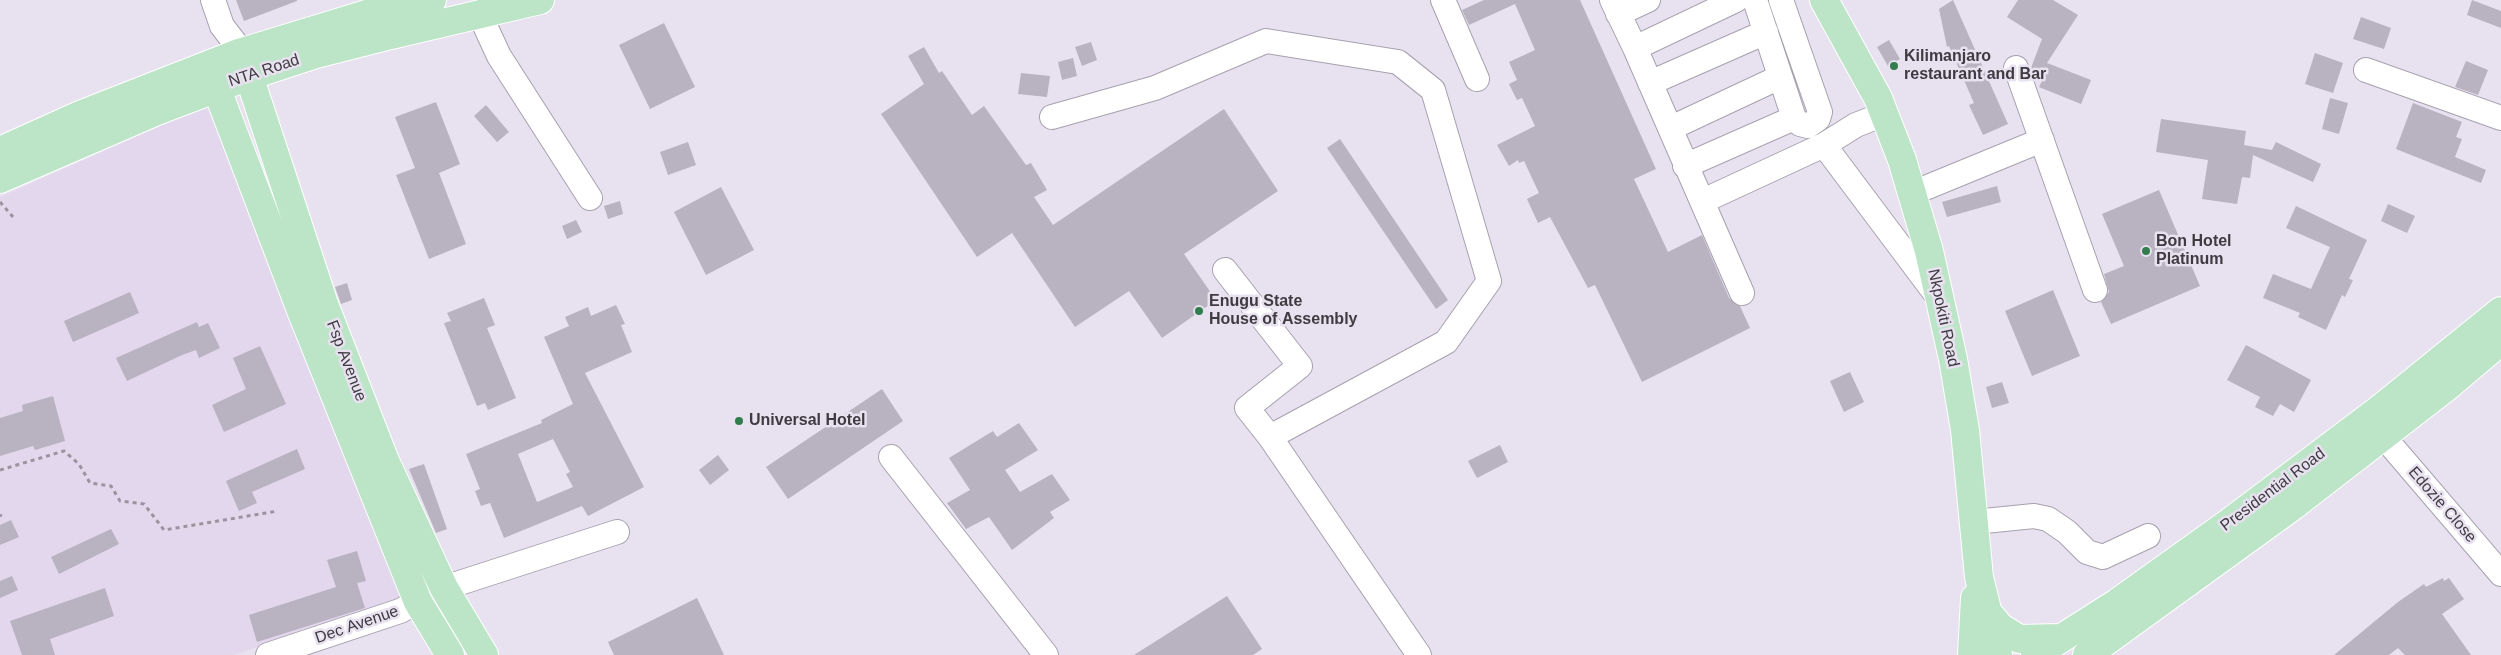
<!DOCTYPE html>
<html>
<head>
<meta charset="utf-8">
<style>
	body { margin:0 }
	canvas { display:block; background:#e8e1f0 }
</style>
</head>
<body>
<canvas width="2501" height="655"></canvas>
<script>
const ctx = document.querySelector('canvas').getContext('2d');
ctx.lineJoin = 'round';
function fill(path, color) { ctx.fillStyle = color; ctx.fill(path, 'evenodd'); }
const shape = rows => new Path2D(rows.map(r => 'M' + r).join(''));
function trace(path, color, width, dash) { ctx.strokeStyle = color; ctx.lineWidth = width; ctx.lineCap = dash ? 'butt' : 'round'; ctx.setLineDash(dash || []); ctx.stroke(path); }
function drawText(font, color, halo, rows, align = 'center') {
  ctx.font = font + ' Helvetica,sans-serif'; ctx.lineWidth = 5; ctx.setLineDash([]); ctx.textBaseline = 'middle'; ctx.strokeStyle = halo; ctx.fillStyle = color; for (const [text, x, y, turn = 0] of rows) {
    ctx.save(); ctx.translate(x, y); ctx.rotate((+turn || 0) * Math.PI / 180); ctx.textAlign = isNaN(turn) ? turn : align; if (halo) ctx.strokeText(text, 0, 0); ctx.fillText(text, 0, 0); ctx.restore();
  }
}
const built = shape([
	[210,104,405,597,233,655,0,655,0,197]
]);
const building = shape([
	[236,0,297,0,297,1,244,21],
	[1484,0,1580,0,1656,169,1634,179,1668,252,1702,235,1729,298,1740,306,1750,328,1642,382,1595,285,1588,288,1550,217,1538,223,1527,199,1539,193,1524,161,1519,163,1518,160,1509,166,1497,145,1535,126,1522,98,1517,100,1509,84,1517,80,1509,62,1535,50,1515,4,1469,25,1462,10],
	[1953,0,2008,124,1983,135,1969,105,1974,103,1949,46,1947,47,1939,9],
	[2018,0,2053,0,2078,15,2047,63,2091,80,2081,104,2039,87,2043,79,2038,77,2036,82,2031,68,2042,39,2007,17],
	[2472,0,2501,11,2501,28,2467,15],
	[2361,17,2391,28,2384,49,2353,39],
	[664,23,695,87,650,109,619,45],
	[1889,40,1900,59,1888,66,1877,47],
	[1091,42,1097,60,1082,66,1075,47],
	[924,47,939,73,942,71,972,115,984,106,1026,165,1031,163,1047,190,1034,197,1053,225,1224,109,1278,191,1184,254,1216,300,1162,338,1129,291,1075,327,1012,233,977,257,881,114,924,84,908,56],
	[2315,53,2343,63,2333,93,2305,84],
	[1073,58,1077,76,1062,80,1058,62],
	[2466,61,2488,70,2478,95,2455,87],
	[1021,73,1050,76,1047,97,1018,94],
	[2330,98,2348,103,2339,134,2322,129],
	[436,102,460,164,439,173,466,244,429,259,396,175,415,168,395,117],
	[2413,103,2462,122,2456,137,2462,139,2455,157,2486,170,2481,183,2396,149],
	[486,105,509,132,497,142,474,116],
	[2161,119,2246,131,2244,145,2272,150,2276,142,2321,164,2313,182,2253,155,2250,178,2242,177,2237,204,2202,199,2208,160,2156,152],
	[1340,139,1448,300,1436,309,1327,148],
	[688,142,696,165,668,175,660,152],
	[1997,186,2001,202,1947,217,1942,202],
	[721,187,754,250,706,275,674,212],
	[2159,190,2200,286,2111,324,2101,302,2109,292,2104,274,2124,266,2102,214],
	[620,201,623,214,608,219,604,206],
	[2388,204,2415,216,2407,233,2381,221],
	[2296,206,2367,240,2349,279,2353,280,2345,297,2342,295,2326,330,2298,317,2300,313,2263,298,2273,274,2311,289,2330,247,2286,228],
	[576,220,582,232,567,239,562,226],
	[347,283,352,300,341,304,335,287],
	[2053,290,2080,356,2032,376,2005,311],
	[130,292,139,313,73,342,64,321],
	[484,298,495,325,487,328,516,398,488,410,485,403,477,406,444,323,451,321,447,313],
	[616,305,625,324,621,325,632,352,585,373,644,487,588,516,582,506,504,538,490,503,481,506,475,491,480,489,466,454,542,423,541,420,573,404,544,337,569,326,565,317,588,307,591,316],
	[553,439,570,472,566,474,573,487,537,502,518,454],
	[197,322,199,327,208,323,220,348,199,358,196,350,182,355,127,381,116,358],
	[2246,345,2311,380,2294,412,2280,404,2273,416,2255,407,2260,397,2227,380],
	[260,346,286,404,224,432,212,405,246,389,233,358],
	[1850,372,1864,402,1844,412,1830,381],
	[2002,382,2009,403,1992,408,1986,387],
	[882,389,903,421,788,499,766,467],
	[53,396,65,441,35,450,33,446,0,456,0,418,23,411,22,405],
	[1019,423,1038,450,1005,470,1020,492,1052,474,1070,500,1050,512,1054,518,1012,550,989,517,966,529,947,503,970,490,949,458,993,431,997,437],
	[1500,445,1508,462,1477,478,1468,461],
	[297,449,305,469,252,492,257,503,239,511,226,481],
	[718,455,729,470,710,485,699,470],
	[424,464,447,529,436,533,409,469],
	[11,520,19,537,0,545,0,525],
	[111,529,119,544,59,574,51,557],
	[357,551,366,581,357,583,365,608,257,642,249,615,336,587,327,560],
	[12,576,18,590,0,598,0,581],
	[2443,578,2444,581,2449,578,2464,599,2442,614,2471,655,2405,655,2398,648,2389,655,2334,655,2398,602,2424,584,2426,587],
	[105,588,114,616,50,639,55,655,22,655,10,621],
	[1227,596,1262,649,1253,655,1134,655],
	[697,598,724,655,614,655,608,642]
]);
const path = shape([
	[0,202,13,217],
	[0,470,64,451,79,464,90,483,111,486,120,501,144,504,164,530,278,511],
	[0,515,2,516]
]);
const minor = shape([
	[213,0,222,26,242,52,247,69],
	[1443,0,1477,79],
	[1612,0,1635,48,1742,293],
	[1755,0,1794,118,1800,124,1808,126,1818,119,1820,112,1781,0],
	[1618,14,1648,0],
	[480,15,499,56,590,198],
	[1635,48,1736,0],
	[2016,68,2095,290],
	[2366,70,2501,118],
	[1650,83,1766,32],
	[1052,117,1155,88,1266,41,1398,62,1433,90,1489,281,1446,342,1270,437],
	[1671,128,1780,77],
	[1824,145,1938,297],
	[1685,166,1794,118],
	[1913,193,2042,140],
	[1703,201,1824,145,1856,125,1884,114],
	[1225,270,1300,366,1247,408,1270,437,1419,655],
	[2383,436,2501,574],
	[891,457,1046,655],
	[1974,522,2034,516,2048,519,2067,532,2087,552,2103,557,2148,536],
	[268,655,400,611,444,588,617,532]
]);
const major = shape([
	[1824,0,1878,98,1902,160,1929,251,1953,359,1965,430,1979,577,1998,655],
	[249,76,324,304,385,461,444,588,484,655],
	[216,87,302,313,418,602,450,655],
	[0,151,80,115,236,54,370,13,432,0],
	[0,179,157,111,249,76,316,54,387,36,540,0],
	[1989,614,2000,627,2019,639,2060,638],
	[1972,655,1975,598],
	[2035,655,2117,603,2226,525,2380,409,2501,311],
	[2087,655,2293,506,2444,389,2501,341]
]);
const markers = [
	[1894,66,5,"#317d4b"],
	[2146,251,5,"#317d4b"],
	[1199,311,5,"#317d4b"],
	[739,421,5,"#317d4b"]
];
const poiNames = [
	["Kilimanjaro",1904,57],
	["restaurant and Bar",1904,75],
	["Bon Hotel",2156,242],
	["Platinum",2156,260],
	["Enugu State",1209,302],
	["House of Assembly",1209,320],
	["Universal Hotel",749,421]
];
const streetNames = [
	["NTA Road",264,71,-18],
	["Nkpokiti Road",1943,318,78],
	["Fsp Avenue",346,361,69],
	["Presidential Road",2273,490,-37],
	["Edozie Close",2442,505,49],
	["Dec Avenue",357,625,-19]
];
fill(built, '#e2d7ed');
fill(building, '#b9b2c0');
trace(minor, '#a7a1ae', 26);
trace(major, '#fff', 30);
trace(path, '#9a949f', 3, [4, 4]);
trace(minor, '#fff', 24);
trace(major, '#bce5c7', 28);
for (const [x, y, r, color] of markers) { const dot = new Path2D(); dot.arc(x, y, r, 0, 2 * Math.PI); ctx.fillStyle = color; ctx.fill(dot); trace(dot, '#e8e1f0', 2); }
drawText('bold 16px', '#3e3b41', '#e8e1f0', poiNames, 'left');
drawText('16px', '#3e3b41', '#e8e1f0', streetNames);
</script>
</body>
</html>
